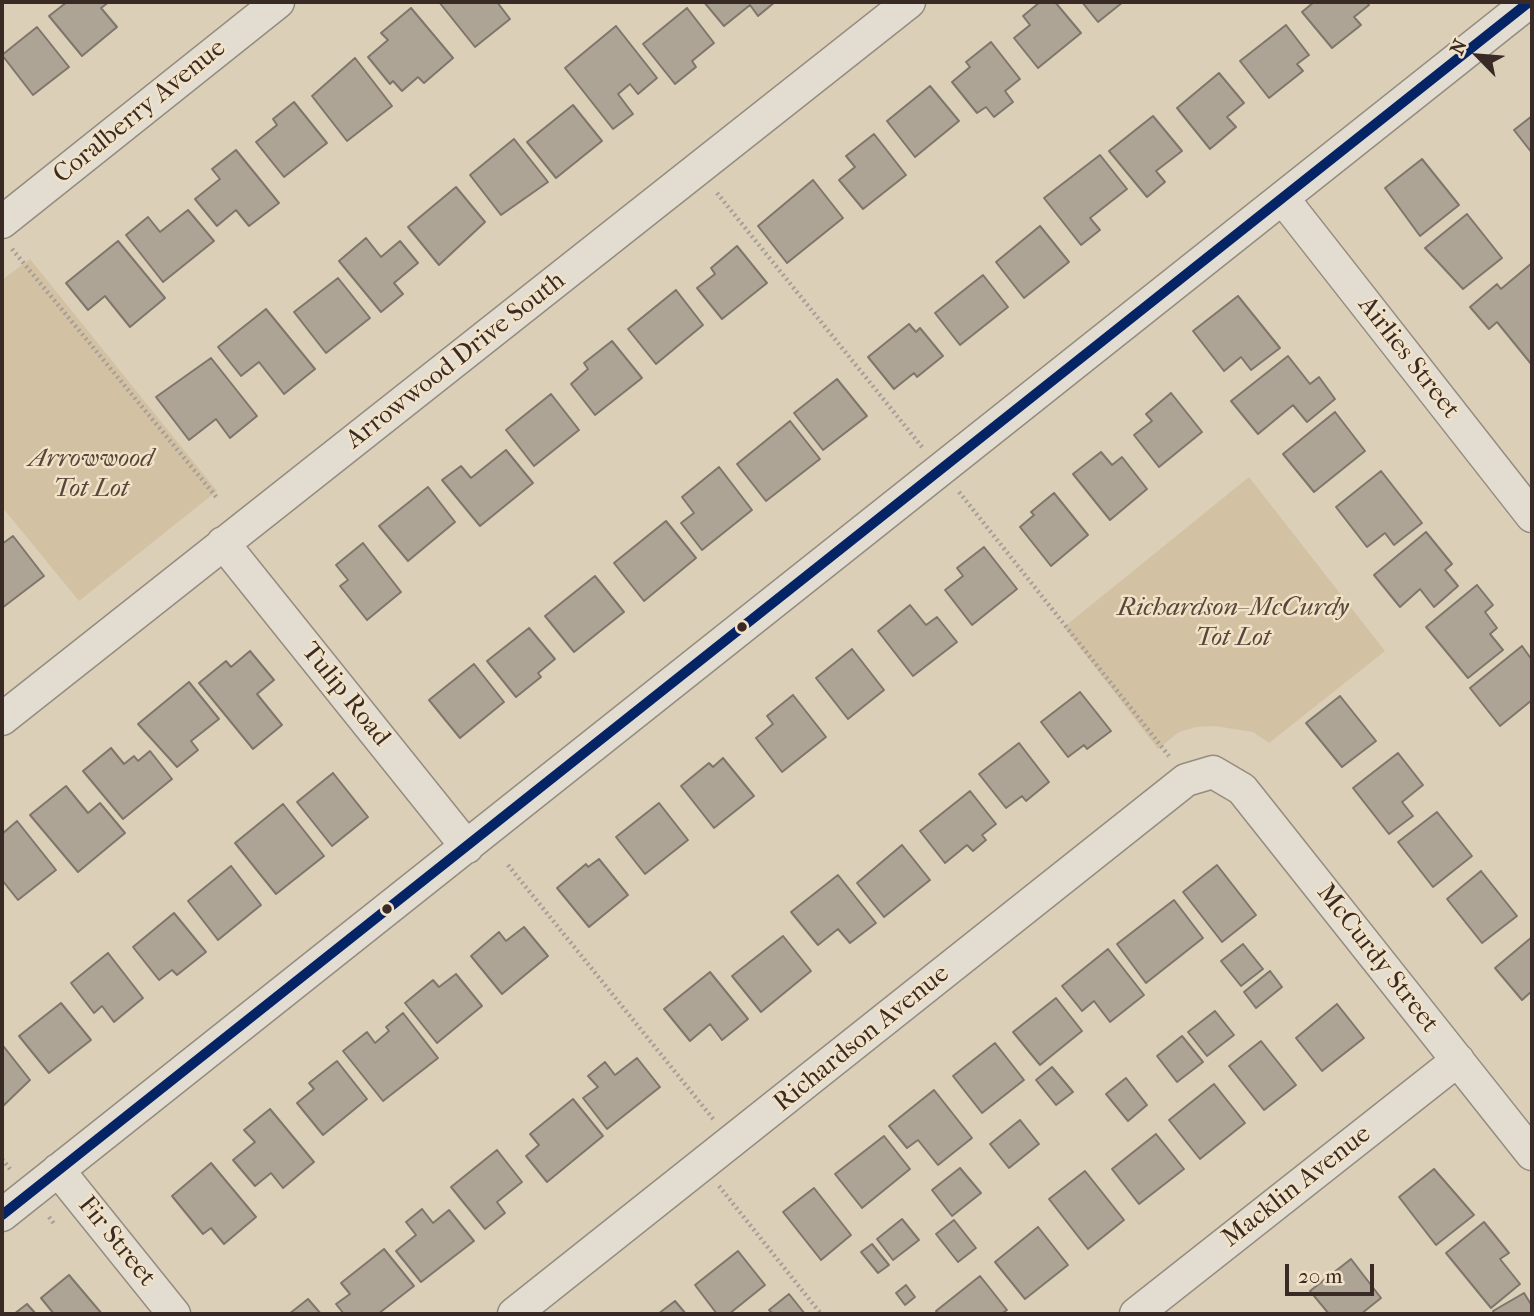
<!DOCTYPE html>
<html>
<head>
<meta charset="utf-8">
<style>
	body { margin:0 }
	#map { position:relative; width:1534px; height:1316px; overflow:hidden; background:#dbcfb8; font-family:"IM FELL French Canon",serif }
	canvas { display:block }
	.frame { position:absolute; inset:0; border:4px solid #392a25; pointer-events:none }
	.north { position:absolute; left:1443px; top:21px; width:70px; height:70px; -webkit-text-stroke:5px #f1e2c7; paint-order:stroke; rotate:295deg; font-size:19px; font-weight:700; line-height:28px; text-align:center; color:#392a25 }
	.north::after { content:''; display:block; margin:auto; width:24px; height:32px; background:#392a25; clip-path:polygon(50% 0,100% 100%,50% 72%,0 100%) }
	.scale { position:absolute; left:1285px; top:1264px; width:89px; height:32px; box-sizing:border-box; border:4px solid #392a25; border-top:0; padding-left:9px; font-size:21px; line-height:24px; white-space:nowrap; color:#392a25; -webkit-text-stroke:5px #f1e2c7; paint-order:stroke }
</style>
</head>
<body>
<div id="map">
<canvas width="1534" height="1316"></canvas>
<div class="frame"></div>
<div class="north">N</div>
<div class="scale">20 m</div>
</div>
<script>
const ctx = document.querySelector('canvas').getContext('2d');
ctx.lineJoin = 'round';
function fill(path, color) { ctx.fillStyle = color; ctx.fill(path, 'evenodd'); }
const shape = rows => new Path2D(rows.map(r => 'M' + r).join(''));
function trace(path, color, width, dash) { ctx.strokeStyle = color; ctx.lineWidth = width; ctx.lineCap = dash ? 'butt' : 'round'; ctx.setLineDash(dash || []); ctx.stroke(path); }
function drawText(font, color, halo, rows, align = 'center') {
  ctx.font = font + ' "IM FELL French Canon",serif'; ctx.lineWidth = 5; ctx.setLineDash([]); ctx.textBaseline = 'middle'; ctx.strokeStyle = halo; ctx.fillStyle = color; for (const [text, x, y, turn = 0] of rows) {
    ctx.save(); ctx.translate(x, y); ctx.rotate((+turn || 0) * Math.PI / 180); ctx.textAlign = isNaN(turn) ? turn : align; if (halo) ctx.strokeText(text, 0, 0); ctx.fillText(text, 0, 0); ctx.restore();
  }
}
const green = shape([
	[30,259,217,491,79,601,2,507,2,280],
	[1249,477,1385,651,1269,743,1253,732,1215,726,1196,727,1179,732,1158,749,1064,627]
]);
const building = shape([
	[67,2,109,2,101,8,117,27,82,56,49,16,67,2],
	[439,2,497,2,510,19,475,47,439,2],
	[704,2,775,2,758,16,750,5,724,26,704,2],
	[1040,2,1055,2,1081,33,1038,68,1014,38,1030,25,1023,16,1040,2],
	[1082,2,1123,2,1098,22,1082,2],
	[1314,2,1367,2,1369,5,1354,17,1361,25,1332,48,1302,12,1314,2],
	[411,8,453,58,424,83,418,77,402,91,393,81,390,84,368,57,388,40,381,33,411,8],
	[687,8,714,43,692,61,696,67,675,84,643,44,687,8],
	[1286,25,1309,55,1297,64,1303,71,1269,98,1240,61,1286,25],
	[616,26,657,78,638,94,630,84,618,94,633,114,613,129,565,68,616,26],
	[37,27,69,67,33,95,2,55,37,27],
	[991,42,1020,79,1005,91,1013,102,994,117,986,107,977,113,952,82,970,67,966,62,991,42],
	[355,58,392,106,347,141,312,96,355,58],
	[1219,73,1244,103,1227,117,1236,127,1210,149,1177,108,1219,73],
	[930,86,959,121,915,157,887,121,930,86],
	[294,102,327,143,284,177,256,142,277,125,273,119,294,102],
	[573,105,602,141,556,178,527,142,573,105],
	[1153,116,1182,151,1156,171,1165,182,1147,197,1109,151,1153,116],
	[1532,116,1532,153,1514,130,1532,116],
	[874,134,906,175,863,209,839,180,855,167,846,156,874,134],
	[514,139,548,182,501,215,470,175,514,139],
	[236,150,279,203,249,226,236,210,217,226,195,199,220,179,212,169,236,150],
	[1100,155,1127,189,1090,218,1100,230,1081,245,1044,198,1100,155],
	[1422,159,1459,205,1420,236,1385,188,1422,159],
	[813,180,843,218,787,263,758,226,813,180],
	[456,187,485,222,439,265,408,227,456,187],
	[188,210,214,241,163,282,126,235,148,217,160,232,188,210],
	[1467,214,1502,258,1463,289,1425,248,1467,214],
	[1040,226,1069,262,1024,298,996,262,1040,226],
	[366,238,381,257,400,241,418,263,394,283,403,294,381,312,339,261,366,238],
	[118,241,165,298,130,327,105,296,88,310,66,283,118,241],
	[737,246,767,283,722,319,697,288,715,274,711,268,737,246],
	[1532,263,1532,365,1497,322,1489,329,1470,307,1497,284,1501,289,1532,263],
	[983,275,1008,307,960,345,935,313,983,275],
	[338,278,370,318,326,353,294,312,338,278],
	[676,290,703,325,656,364,628,329,676,290],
	[1238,296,1280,348,1251,370,1241,357,1224,371,1193,331,1238,296],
	[266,309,315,369,284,394,259,362,241,376,218,347,266,309],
	[909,324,916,332,920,328,943,356,917,377,914,373,894,389,868,357,909,324],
	[612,341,642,378,595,415,571,384,588,369,584,363,612,341],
	[1288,356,1310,384,1319,377,1335,399,1307,422,1293,405,1258,434,1231,401,1288,356],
	[211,358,257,416,230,438,216,419,189,440,156,397,211,358],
	[837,379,867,416,823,450,794,413,837,379],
	[1171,393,1202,432,1159,467,1134,435,1152,421,1146,414,1171,393],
	[551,394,579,430,534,466,506,430,551,394],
	[1335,412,1365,451,1314,492,1283,454,1335,412],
	[790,421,820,459,766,501,737,464,790,421],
	[506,450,533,483,480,526,442,480,461,466,471,478,506,450],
	[1101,452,1112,465,1122,457,1147,489,1110,520,1073,474,1101,452],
	[719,467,752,510,702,550,681,523,694,513,682,497,719,467],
	[1381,471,1422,523,1394,545,1385,533,1367,547,1336,507,1381,471],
	[428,487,455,522,408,561,379,526,428,487],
	[1054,493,1088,535,1051,566,1020,527,1034,515,1031,512,1054,493],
	[666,521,696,558,644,601,614,563,666,521],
	[1426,532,1452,564,1445,570,1458,586,1434,607,1420,589,1400,607,1374,575,1426,532],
	[13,536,44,576,2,608,2,544,13,536],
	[363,543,401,592,367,620,340,586,348,580,336,565,363,543],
	[984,547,1017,589,972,625,945,590,963,576,957,568,984,547],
	[595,576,624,612,574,652,545,616,595,576],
	[1477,585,1493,605,1485,612,1497,628,1490,634,1503,650,1468,678,1426,627,1477,585],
	[910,605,926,625,937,617,957,642,913,676,878,631,910,605],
	[529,628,555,659,538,673,541,677,516,697,487,661,529,628],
	[1522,646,1532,660,1532,700,1500,726,1470,688,1522,646],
	[852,649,884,690,848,719,816,678,852,649],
	[250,651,274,680,257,694,282,725,253,749,199,683,226,661,231,667,250,651],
	[474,664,504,702,460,738,429,700,474,664],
	[189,682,219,719,191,741,198,750,177,767,138,724,189,682],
	[1080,692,1111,731,1087,749,1084,745,1068,757,1041,722,1080,692],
	[793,695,826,737,782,772,756,738,773,724,767,716,793,695],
	[1340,696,1376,741,1342,767,1306,723,1340,696],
	[1019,743,1049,782,1026,801,1022,796,1006,808,979,774,1019,743],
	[111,748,124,764,134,756,138,761,150,751,172,779,123,819,83,771,111,748],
	[1398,753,1423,785,1402,802,1413,816,1389,834,1353,788,1398,753],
	[723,758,754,796,714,828,681,786,709,763,713,767,723,758],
	[333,773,368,817,332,846,297,802,333,773],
	[66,786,88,813,100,803,125,833,78,872,30,815,66,786],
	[970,791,996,824,982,835,986,840,973,851,967,845,945,863,920,831,970,791],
	[659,803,688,840,645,874,616,837,659,803],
	[283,804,324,856,276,894,235,843,283,804],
	[1437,812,1472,856,1433,887,1398,842,1437,812],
	[17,821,56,870,18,900,2,880,2,834,17,821],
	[902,845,930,880,884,917,857,883,902,845],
	[599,859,628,895,589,927,557,888,586,864,588,867,599,859],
	[1217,865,1256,915,1222,942,1183,892,1217,865],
	[231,866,261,905,218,940,188,901,231,866],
	[1481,871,1517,916,1482,943,1447,899,1481,871],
	[838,875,876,923,850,943,838,929,818,945,791,912,838,875],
	[1174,900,1203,938,1146,983,1117,944,1174,900],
	[174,913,206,952,177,975,172,970,159,980,133,947,174,913],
	[524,927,548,956,502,994,471,956,499,932,506,941,524,927],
	[783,936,811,971,761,1012,732,976,783,936],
	[1532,937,1532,991,1522,1000,1495,968,1532,937],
	[1243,944,1263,969,1241,986,1221,961,1243,944],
	[1108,949,1144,995,1110,1022,1094,1001,1082,1011,1062,986,1108,949],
	[108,953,143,998,114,1022,102,1006,94,1013,71,983,108,953],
	[1270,971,1282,987,1256,1008,1244,992,1270,971],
	[710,972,748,1019,722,1040,710,1024,690,1041,664,1009,710,972],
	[456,974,482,1006,437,1043,405,1003,433,980,439,987,456,974],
	[1056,998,1082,1031,1040,1065,1013,1032,1056,998],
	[61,1003,91,1040,49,1073,19,1036,61,1003],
	[1337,1004,1364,1038,1322,1071,1296,1038,1337,1004],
	[1215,1011,1234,1035,1207,1056,1188,1032,1215,1011],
	[403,1013,438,1058,383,1101,343,1051,367,1032,375,1043,389,1031,386,1027,403,1013],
	[1182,1036,1203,1062,1177,1082,1157,1056,1182,1036],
	[1261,1041,1296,1085,1264,1110,1229,1066,1261,1041],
	[995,1043,1024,1080,982,1113,953,1076,995,1043],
	[4,1047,30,1080,2,1107,2,1049,4,1047],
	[637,1058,660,1087,607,1129,583,1098,598,1087,588,1076,605,1062,615,1075,637,1058],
	[337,1061,367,1099,323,1135,297,1103,314,1089,309,1083,337,1061],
	[1052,1067,1073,1092,1056,1105,1036,1080,1052,1067],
	[1126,1078,1147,1105,1128,1121,1106,1094,1126,1078],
	[1214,1084,1245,1123,1200,1159,1169,1120,1214,1084],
	[934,1090,972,1138,938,1165,918,1140,907,1148,889,1126,934,1090],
	[573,1099,603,1136,547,1182,526,1156,539,1145,530,1134,573,1099],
	[270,1109,314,1162,283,1188,271,1173,255,1186,233,1160,255,1142,244,1130,270,1109],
	[1020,1120,1039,1144,1009,1168,990,1144,1020,1120],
	[1156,1134,1184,1169,1139,1204,1112,1169,1156,1134],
	[884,1136,910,1169,862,1208,835,1174,884,1136],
	[497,1150,522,1182,497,1202,505,1213,485,1229,451,1187,497,1150],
	[211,1163,256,1217,224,1244,211,1228,203,1234,172,1196,211,1163],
	[960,1168,981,1193,952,1216,932,1190,960,1168],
	[1434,1169,1474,1215,1436,1245,1399,1197,1434,1169],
	[1085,1171,1124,1220,1088,1249,1049,1199,1085,1171],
	[814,1188,851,1235,821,1260,783,1212,814,1188],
	[422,1209,433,1223,449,1210,474,1241,421,1282,396,1251,416,1235,406,1222,422,1209],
	[902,1219,919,1240,893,1260,877,1239,902,1219],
	[954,1220,976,1248,958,1262,936,1234,954,1220],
	[1484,1222,1509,1253,1500,1259,1520,1284,1491,1308,1446,1253,1484,1222],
	[1038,1227,1068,1265,1025,1299,995,1262,1038,1227],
	[872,1244,889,1265,878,1273,861,1252,872,1244],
	[384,1249,414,1286,378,1314,344,1314,336,1304,350,1294,341,1283,384,1249],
	[738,1251,765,1285,729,1314,717,1314,695,1285,738,1251],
	[1351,1259,1381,1298,1361,1314,1329,1314,1310,1291,1351,1259],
	[69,1275,102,1314,54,1314,41,1298,69,1275],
	[980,1276,1007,1310,1001,1314,939,1314,936,1311,980,1276],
	[906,1285,915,1297,905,1305,896,1293,906,1285],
	[1524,1293,1532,1306,1532,1314,1495,1314,1493,1311,1524,1293],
	[789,1294,805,1314,773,1314,769,1310,789,1294],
	[308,1299,321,1314,289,1314,308,1299],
	[675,1301,686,1314,658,1314,675,1301],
	[27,1304,36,1314,14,1314,27,1304]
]);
const path = shape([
	[717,193,922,447],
	[12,249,218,499],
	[959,492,1169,756],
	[508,865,714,1120],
	[2,1159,10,1169],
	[719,1186,821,1314],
	[49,1217,55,1225]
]);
const minor = shape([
	[1284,200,1532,516],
	[2,222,278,2],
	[223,543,467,847],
	[2,719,909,2],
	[58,1170,174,1314],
	[2,1215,1529,2],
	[514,1314,1186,780,1213,772,1242,789,1532,1154],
	[1136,1314,1458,1060]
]);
const bus1 = shape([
	[2,1215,1529,2]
]);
const markers = [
	[742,627,6,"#392a25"],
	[387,909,6,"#392a25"]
];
const streetNames = [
	["Coralberry Avenue",140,112,-39],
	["Airlies Street",1408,358,52],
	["Arrowwood Drive South",456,361,-38],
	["Tulip Road",345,695,51],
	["McCurdy Street",1377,959,52],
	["Richardson Avenue",862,1039,-39],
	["Macklin Avenue",1297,1187,-38],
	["Fir Street",116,1242,51]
];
const parkNames = [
	["Arrowwood",91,460],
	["Tot Lot",91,490],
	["Richardson–McCurdy",1233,609],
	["Tot Lot",1233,639]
];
fill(green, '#d3c1a4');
fill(building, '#ada495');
trace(building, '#7f766b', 2);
trace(minor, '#958c7f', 35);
trace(path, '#a59f97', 4.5, [2, 3.5]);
trace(minor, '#e2dcd1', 32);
trace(bus1, '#052465', 10);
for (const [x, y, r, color] of markers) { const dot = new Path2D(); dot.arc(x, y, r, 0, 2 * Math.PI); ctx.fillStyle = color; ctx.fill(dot); trace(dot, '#f1e2c7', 2.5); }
drawText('26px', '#392a25', '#f1e2c7', streetNames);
drawText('italic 26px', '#56463b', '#f1e2c7', parkNames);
</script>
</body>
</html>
